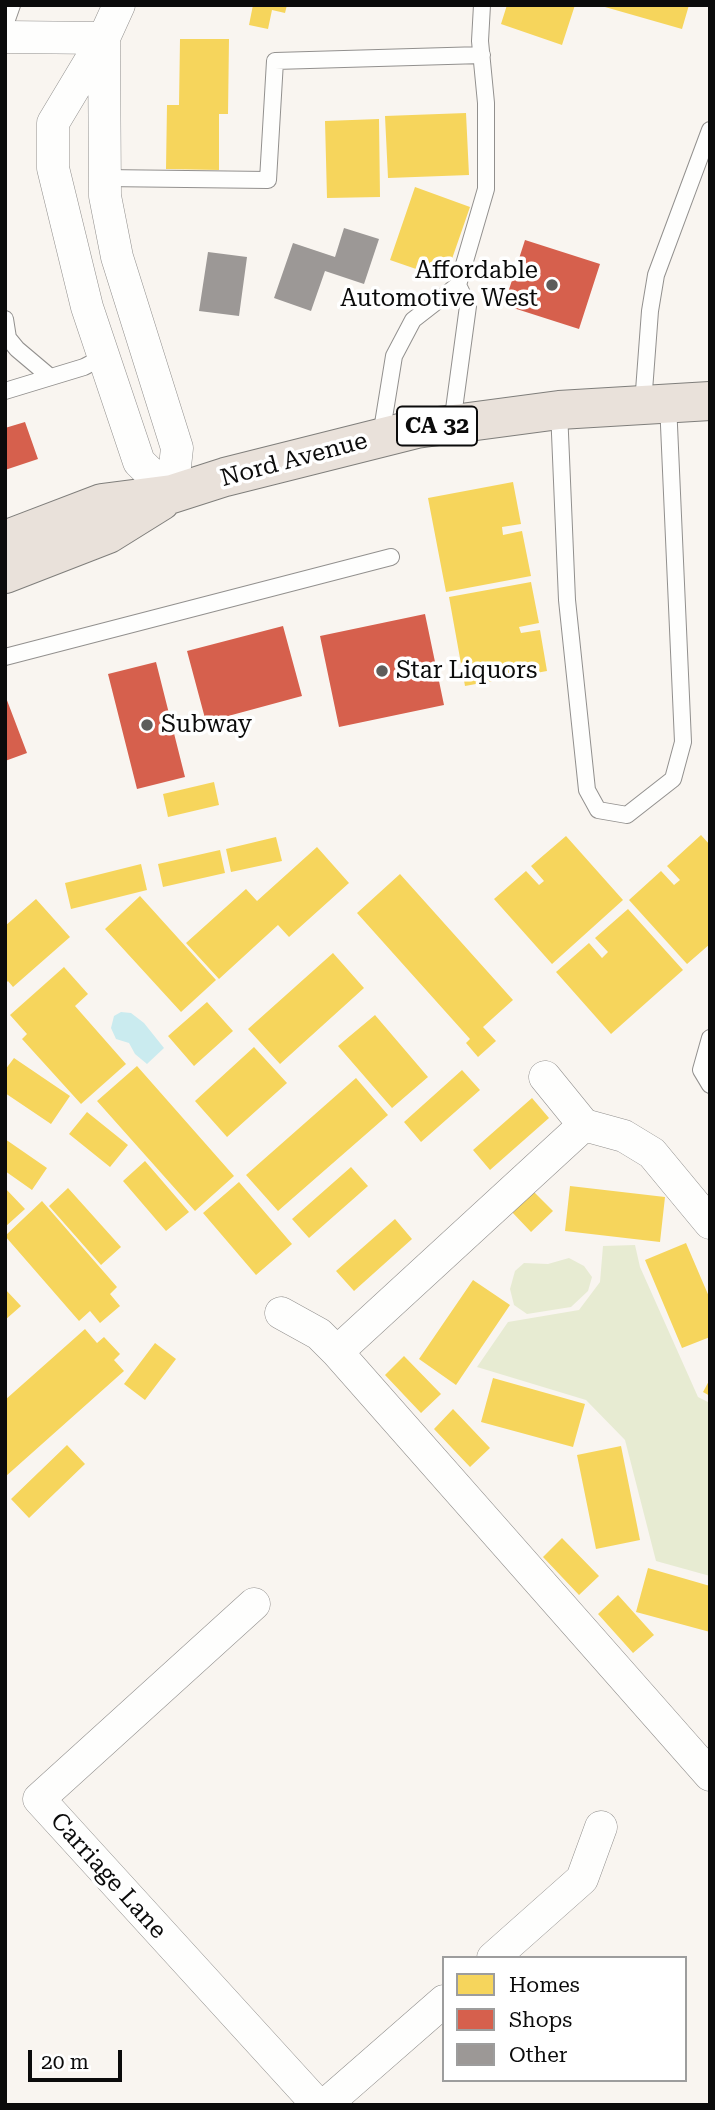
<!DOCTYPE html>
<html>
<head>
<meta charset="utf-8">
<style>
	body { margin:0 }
	#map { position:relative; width:715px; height:2110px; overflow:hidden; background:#f9f5f0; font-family:"Roboto Serif",serif }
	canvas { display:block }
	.frame { position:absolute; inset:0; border:7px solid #0b0b0b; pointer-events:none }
	.legend { position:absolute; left:442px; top:1956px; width:245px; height:126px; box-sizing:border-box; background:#fff; border:2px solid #9d9d9d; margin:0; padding:9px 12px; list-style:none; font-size:21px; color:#0b0b0b }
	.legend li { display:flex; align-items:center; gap:14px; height:35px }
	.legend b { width:35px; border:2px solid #9d9d9d }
	.scale { position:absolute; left:28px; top:2050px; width:94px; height:32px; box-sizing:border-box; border:4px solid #0b0b0b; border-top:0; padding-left:9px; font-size:21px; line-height:24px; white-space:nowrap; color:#0b0b0b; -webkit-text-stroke:5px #fff; paint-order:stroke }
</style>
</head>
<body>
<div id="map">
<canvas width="715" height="2110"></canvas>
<div class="frame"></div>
<ul class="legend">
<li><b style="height:19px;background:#f6d55c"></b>Homes</li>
<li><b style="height:19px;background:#d6604d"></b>Shops</li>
<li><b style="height:19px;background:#9c9896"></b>Other</li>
</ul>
<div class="scale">20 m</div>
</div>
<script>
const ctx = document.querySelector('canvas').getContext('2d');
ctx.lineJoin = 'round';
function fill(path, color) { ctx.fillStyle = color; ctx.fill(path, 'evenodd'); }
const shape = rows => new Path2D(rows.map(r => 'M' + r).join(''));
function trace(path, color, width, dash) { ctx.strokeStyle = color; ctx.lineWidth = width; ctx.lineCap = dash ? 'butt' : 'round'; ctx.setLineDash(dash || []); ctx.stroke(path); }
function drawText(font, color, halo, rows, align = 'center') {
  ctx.font = font + ' "Roboto Serif",serif'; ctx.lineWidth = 7; ctx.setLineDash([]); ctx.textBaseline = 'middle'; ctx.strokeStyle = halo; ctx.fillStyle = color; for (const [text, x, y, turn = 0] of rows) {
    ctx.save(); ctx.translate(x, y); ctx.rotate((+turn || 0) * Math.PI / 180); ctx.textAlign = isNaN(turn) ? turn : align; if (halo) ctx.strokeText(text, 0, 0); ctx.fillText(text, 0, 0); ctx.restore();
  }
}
const green = shape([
	[635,1245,640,1267,698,1397,710,1403,710,1576,656,1561,625,1440,586,1400,477,1367,508,1322,579,1310,600,1282,603,1246],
	[569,1258,584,1266,592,1277,588,1291,571,1307,527,1314,514,1305,510,1289,515,1271,524,1263,548,1264]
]);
const water = shape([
	[121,1012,131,1013,144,1023,164,1048,147,1064,135,1054,129,1043,116,1039,111,1028,114,1016]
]);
const homes = shape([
	[253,5,287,5,285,13,272,10,268,29,249,25],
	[507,5,575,5,562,45,501,24],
	[598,5,689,5,682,29],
	[180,39,229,39,228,114,219,114,219,170,166,169,167,105,179,105],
	[466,113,469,175,388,178,385,116],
	[379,119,380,197,327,198,325,121],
	[415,187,470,207,445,279,390,260],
	[513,482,521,524,502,527,503,535,522,531,531,576,446,592,428,498],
	[531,582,539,623,519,627,521,633,540,630,547,671,465,686,449,597],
	[214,782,219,805,168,817,163,794],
	[701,835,710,845,710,944,687,964,629,900,661,871,674,885,680,880,667,866],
	[566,836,623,900,552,964,494,899,526,871,539,885,544,881,531,866],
	[276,837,282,861,231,872,226,849],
	[317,847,349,883,289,937,278,925,219,979,186,943,246,889,257,901],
	[220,850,225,873,163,887,158,864],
	[141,864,147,890,71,909,65,883],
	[400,874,513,1000,483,1027,496,1041,478,1057,466,1043,470,1039,357,913],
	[140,896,216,980,181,1012,105,929],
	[36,899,70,937,13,987,8,981,5,984,5,926],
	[628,909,683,970,611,1034,556,972,589,943,602,958,608,952,595,938],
	[333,953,364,988,280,1064,248,1029],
	[64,967,88,994,75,1006,126,1064,81,1104,22,1039,27,1034,10,1015],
	[207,1002,233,1031,194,1066,168,1036],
	[375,1015,428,1077,392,1108,338,1046],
	[254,1047,287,1083,227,1137,195,1101],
	[14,1058,70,1096,51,1124,5,1093,5,1070],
	[137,1066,234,1176,195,1211,97,1101],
	[462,1070,480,1090,421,1142,404,1122],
	[356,1078,388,1115,278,1211,246,1175],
	[532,1098,549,1118,490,1170,473,1150],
	[87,1112,128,1145,110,1167,69,1134],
	[5,1139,47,1168,32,1190,5,1171],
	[145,1161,189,1212,166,1231,123,1181],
	[351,1167,368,1186,309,1238,292,1219],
	[239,1182,292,1244,256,1275,203,1213],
	[570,1186,665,1197,660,1242,565,1231],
	[5,1188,25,1209,5,1227],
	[68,1188,121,1247,101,1265,49,1206],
	[533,1191,553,1211,531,1232,511,1211],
	[42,1201,117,1287,110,1294,120,1306,100,1323,90,1311,79,1321,5,1236],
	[395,1219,412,1239,354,1291,336,1271],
	[686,1243,710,1299,710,1337,682,1348,645,1260],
	[473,1280,510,1305,456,1385,419,1359],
	[5,1289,21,1306,5,1320],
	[85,1329,97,1343,104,1337,120,1354,114,1360,124,1371,5,1477,5,1400],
	[155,1343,176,1359,145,1400,124,1384],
	[404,1356,441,1394,421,1413,385,1375],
	[493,1378,585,1404,573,1447,481,1422],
	[710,1379,710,1396,703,1392],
	[453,1409,490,1448,470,1467,434,1429],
	[67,1445,85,1464,29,1518,11,1499],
	[621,1446,640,1540,596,1549,577,1455],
	[562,1538,599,1576,579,1595,543,1557],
	[648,1568,710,1586,710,1632,636,1612],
	[618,1595,654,1635,633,1653,598,1614]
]);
const shops = shape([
	[525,240,600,264,579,329,504,305],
	[25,422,38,459,5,470,5,428],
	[425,614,444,705,339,727,320,636],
	[283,626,302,696,206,722,187,651],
	[156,662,185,777,137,789,108,674],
	[5,695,27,753,5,761]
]);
const building = shape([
	[344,228,379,239,364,284,325,271,311,311,274,298,293,243,335,257],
	[208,252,247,257,239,316,199,311]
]);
const lane = shape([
	[5,25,12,5],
	[104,178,268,180,275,61,482,55],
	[5,319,8,338,17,349,49,376],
	[5,391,84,367,103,357],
	[643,404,650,311,656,275,710,130],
	[559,410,567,600,587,790,598,810,627,815,673,779,683,742,668,403],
	[452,424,468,306,458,285],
	[381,436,394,356,413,320,458,285,486,189,486,103,480,41,482,5],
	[5,657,391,557],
	[710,1038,701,1070,710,1085]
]);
const street = shape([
	[119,5,104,38,53,123,53,168,87,307,139,462,172,494],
	[5,37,104,38],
	[104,41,105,196,117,257,177,448,172,494],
	[545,1077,584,1125],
	[281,1313,319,1334,337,1352,710,1775],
	[337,1352,584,1125,624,1136,652,1153,710,1223],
	[254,1604,39,1799,318,2105],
	[493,1958,582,1879,601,1827],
	[325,2105,444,2001]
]);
const primary = shape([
	[5,540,102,503,172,494,225,477,416,429,559,410,710,401],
	[5,574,108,534,161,501]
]);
const markers = [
	[552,285,7,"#5e5d5b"],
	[382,671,7,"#5e5d5b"],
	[147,725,7,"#5e5d5b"]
];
const shields = [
	[437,426,80]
];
const shieldNames = [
	["CA 32",437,426]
];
const poiNames = [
	["Affordable",538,271,"right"],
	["Automotive West",538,299,"right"],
	["Star Liquors",396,671],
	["Subway",161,725]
];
const streetNames = [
	["Nord Avenue",294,460,-15],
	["Carriage Lane",108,1876,48]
];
fill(green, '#e7ebd2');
fill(water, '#caebef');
fill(homes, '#f6d55c');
fill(shops, '#d6604d');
fill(building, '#9c9896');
trace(lane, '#92908e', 18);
trace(street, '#92908e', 33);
trace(primary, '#7f7e7b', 40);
trace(lane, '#fefefd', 16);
trace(street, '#fefefd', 32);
trace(primary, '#e9e1da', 38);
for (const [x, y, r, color] of markers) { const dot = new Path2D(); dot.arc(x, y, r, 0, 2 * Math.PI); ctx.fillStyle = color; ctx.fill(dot); trace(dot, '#fff', 2.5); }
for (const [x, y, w] of shields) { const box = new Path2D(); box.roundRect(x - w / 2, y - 19.5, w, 39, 5); ctx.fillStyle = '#fff'; ctx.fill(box); trace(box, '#0b0b0b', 2); }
drawText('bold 23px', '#0b0b0b', null, shieldNames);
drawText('24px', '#0b0b0b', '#fff', poiNames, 'left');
drawText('24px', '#0b0b0b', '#fff', streetNames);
</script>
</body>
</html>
